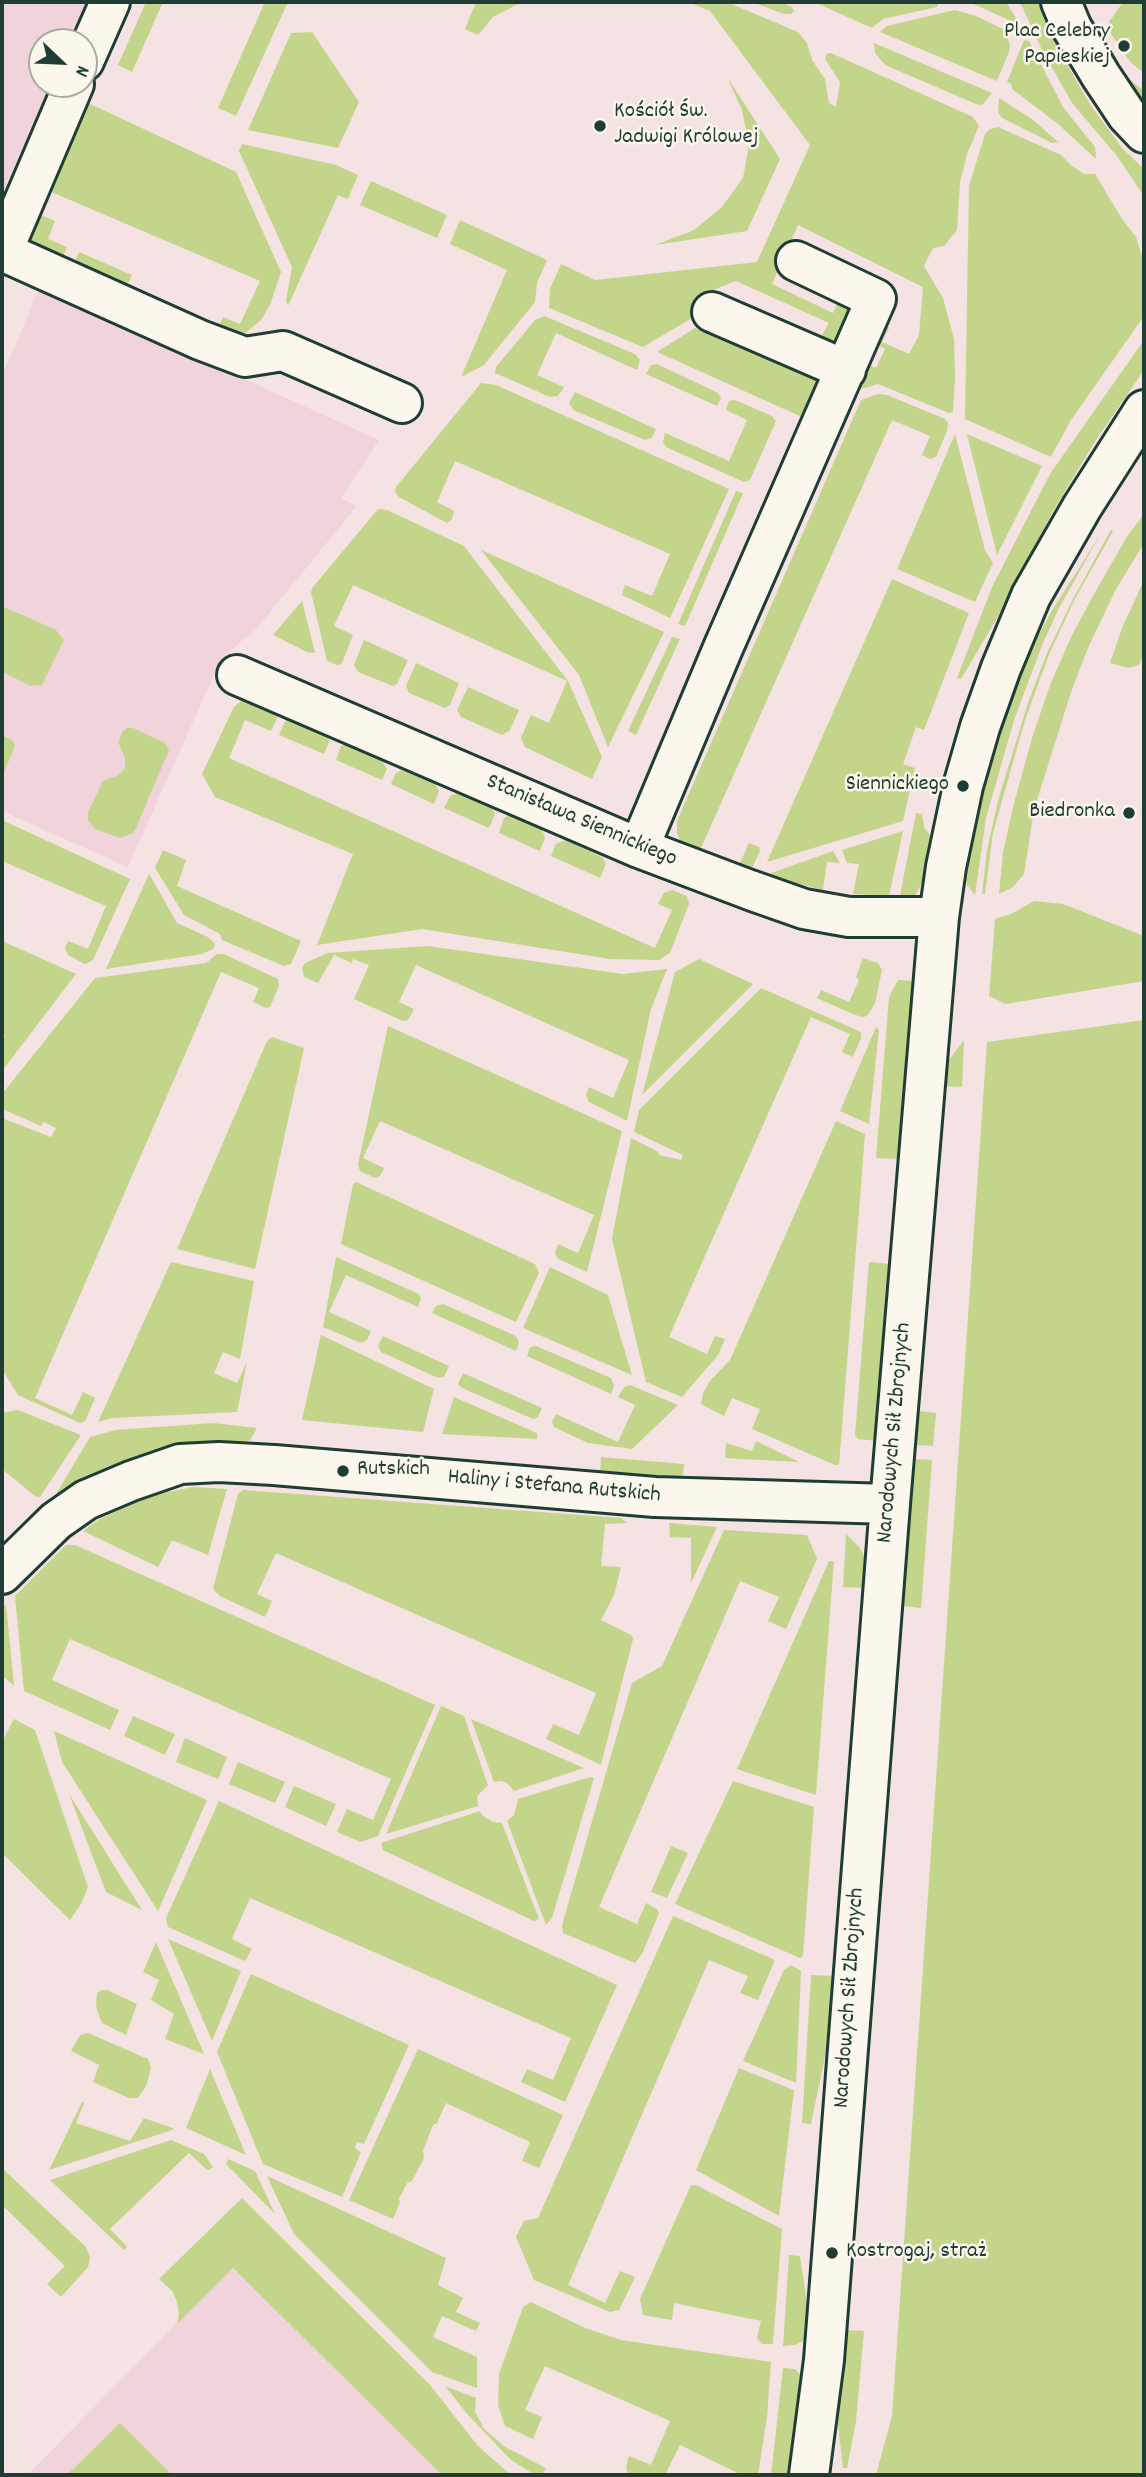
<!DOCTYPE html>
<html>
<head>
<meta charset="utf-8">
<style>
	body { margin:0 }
	#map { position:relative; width:1146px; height:2477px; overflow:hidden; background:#f5e2e2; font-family:Dekko,sans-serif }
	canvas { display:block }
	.frame { position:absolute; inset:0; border:4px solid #1f3d34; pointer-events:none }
	.north { position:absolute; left:28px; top:28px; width:70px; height:70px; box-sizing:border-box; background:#fbf7ec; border:2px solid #a3ada2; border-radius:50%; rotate:113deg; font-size:19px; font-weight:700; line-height:28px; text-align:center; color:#1f3d34 }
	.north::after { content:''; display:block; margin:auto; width:24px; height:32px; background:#1f3d34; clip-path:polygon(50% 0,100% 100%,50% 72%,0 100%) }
</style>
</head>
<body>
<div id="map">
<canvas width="1146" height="2477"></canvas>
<div class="frame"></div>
<div class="north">N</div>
</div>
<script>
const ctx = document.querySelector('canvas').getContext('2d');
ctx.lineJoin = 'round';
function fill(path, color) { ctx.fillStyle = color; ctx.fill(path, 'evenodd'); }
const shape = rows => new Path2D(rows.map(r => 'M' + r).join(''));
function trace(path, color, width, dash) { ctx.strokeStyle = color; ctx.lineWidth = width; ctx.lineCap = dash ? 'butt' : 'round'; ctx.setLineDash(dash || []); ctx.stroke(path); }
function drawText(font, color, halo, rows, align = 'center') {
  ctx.font = font + ' Dekko,sans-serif'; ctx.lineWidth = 5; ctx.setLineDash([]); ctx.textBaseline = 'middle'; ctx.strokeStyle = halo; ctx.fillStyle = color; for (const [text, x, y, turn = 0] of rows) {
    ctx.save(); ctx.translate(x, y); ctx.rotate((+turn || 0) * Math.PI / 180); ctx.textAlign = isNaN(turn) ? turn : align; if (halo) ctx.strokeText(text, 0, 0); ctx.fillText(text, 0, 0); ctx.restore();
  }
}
const built = shape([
	[2,2,87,2,70,42,42,42,42,84,51,84,2,193],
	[40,287,379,440,341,498,357,506,256,629,222,657,128,867,2,811,2,376],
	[232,2268,442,2475,27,2475]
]);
const green = shape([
	[146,2,163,2,132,72,118,65],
	[274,2,288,2,236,116,218,108,264,4],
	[476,2,529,2,516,5,493,17,478,35,465,29],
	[688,2,727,2,798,32,807,43,812,60,825,79,829,103,836,107,840,82,825,59,826,54,831,53,973,117,979,126,967,154,960,182,957,230,944,246,933,248,924,266,943,298,954,339,955,377,953,412,949,413,878,384,861,389,849,382,858,360,876,368,885,349,870,341,885,319,889,328,882,342,909,354,919,335,923,287,798,225,772,284,833,313,839,299,849,304,848,312,834,343,826,345,821,337,829,323,736,281,708,292,694,317,643,347,549,308,550,289,561,264,595,280,757,262,810,145,710,11],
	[752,2,781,2,792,7,794,11,791,14,784,14],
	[814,2,937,2,938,4,937,7,883,19,872,28],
	[969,2,1006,2,1016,18,1013,22],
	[1020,2,1042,2,1064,59,1091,106,1123,149,1144,169,1144,196,1117,156,1072,103,1041,48],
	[1081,2,1084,2,1099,36,1111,57,1125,76,1144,91,1144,108,1096,35],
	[1123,2,1144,2,1144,73,1131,63,1111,34,1109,22],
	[955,10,976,16,1005,30,1010,45,1009,52,997,81,880,32,887,26],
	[312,32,359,102,338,148,248,130,291,33],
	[1024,40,1029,41,1063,107,1095,147,1096,159,1058,124,1012,89,1011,84,1007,82],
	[874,43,992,93,982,105,976,104,885,65,875,53],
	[727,77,780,159,747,231,655,245,694,230,722,207,743,178,749,145,742,110],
	[999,98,1032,119,1058,142,1052,143,1002,118,998,112],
	[88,103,236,172,281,272,270,305,261,320,245,333,232,336,217,331,223,317,240,324,260,281,49,191],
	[998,127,1061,155,1072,166,1084,174,1095,174,1122,219,1136,237,1144,263,1144,316,1071,420,1051,457,965,419,969,186,985,134,990,129],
	[242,144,336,165,358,175,348,199,338,195,288,306,286,301,292,267,239,151],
	[371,181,447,215,437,238,360,205],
	[38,214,55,221,48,239,67,247,60,264,22,247],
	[460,220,547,260,537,283,535,302,484,365,461,377,507,270,450,244],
	[79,252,132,275,124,292,71,270],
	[544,316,635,354,640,360,637,370,556,333,537,375,564,387,558,396,550,397,495,373,496,367,535,320],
	[695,328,818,381,821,389,810,415,802,417,657,352],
	[1144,340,1144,370,1096,440,1053,511,1009,598,961,679,957,678,992,587,1050,474],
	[657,364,718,393,721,398,717,406,646,374,651,365],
	[481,383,496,385,729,489,670,618,622,595,625,585,652,596,670,554,455,461,437,502,454,511,452,519,447,523,399,497,395,492,396,487],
	[575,392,656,429,652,438,645,440,573,410,569,403],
	[878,394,887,395,945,419,948,423,947,431,936,457,930,459,922,455,930,436,892,420,701,848,739,865,749,843,759,847,760,851,752,868,746,871,694,851,681,842,677,834,677,821,861,400],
	[735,400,772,416,776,421,750,480,744,482,666,447,663,442,665,433,729,461,747,420,726,410,729,401],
	[955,434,985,550,993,563,975,602,897,569],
	[967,434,1042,466,997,555],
	[736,491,743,493,685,626,678,624],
	[378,509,387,510,464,546,568,681,602,757,592,779,525,747,521,738,531,715,549,723,567,681,353,585,334,626,353,635,342,663,338,665,327,661,311,592,313,587],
	[1144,514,1144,543,1115,591,1088,648,1070,695,1034,810,1024,874,1013,887,999,894,1003,852,1013,807,1032,738,1050,685,1072,635,1099,585,1128,535],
	[1111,530,1113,531,1075,599,1050,652,1025,720,993,833,985,894,982,894,987,850,999,797,1028,703,1047,653,1074,597],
	[1100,535,1059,608,1043,643,1014,720,986,818,975,895,967,885,964,873,976,811,999,726,1025,661,1051,612],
	[481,550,664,632,608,747,579,675],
	[892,579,969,613,924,730,916,727,903,764,915,768,903,821,767,862],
	[1144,580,1144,653,1139,665,1128,668,1110,663,1122,628],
	[302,601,315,653,307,652,273,635],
	[2,606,56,630,64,640,42,685,31,686,2,672],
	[672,637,680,639,636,735,628,731],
	[364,640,408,660,397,684,393,686,358,672,354,665],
	[416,663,459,683,450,705,445,708,409,693,406,686],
	[468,687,519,710,510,730,502,735,461,717,457,710],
	[244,698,273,711,278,716,271,731,245,720,229,758,655,948,672,910,658,904,664,893,672,890,687,896,689,904,670,953,659,960,610,959,422,929,317,945,353,854,215,797,202,774,234,707],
	[291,719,327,734,329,742,324,754,279,735,286,720],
	[127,728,133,728,165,743,169,750,136,828,133,833,120,838,95,829,88,820,88,812,103,781,119,775,125,768,125,758,118,742,123,731],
	[2,735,13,741,15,746,2,777],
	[347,744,382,761,387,769,382,780,336,760,341,746],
	[404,769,434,782,439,791,434,804,391,784,396,773],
	[459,793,492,807,495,814,489,828,444,808,450,796],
	[916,813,922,814,924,827,931,837,923,881,916,894,906,900,899,901],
	[511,814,542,829,545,838,540,851,499,833,504,818],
	[2,820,130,879,93,960,85,964,68,955,65,948,68,941,88,949,106,906,2,861],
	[903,831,889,896,853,894,859,864,847,863,842,850],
	[566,840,602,857,606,864,600,878,551,856,556,844],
	[163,850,186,860,177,886,301,941,291,964,284,966,222,940,220,934,184,915,155,868],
	[833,851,840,863,827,862,823,890,766,875],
	[149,874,177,923,208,937,215,944,213,949,202,954,106,969],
	[1034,901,1063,904,1144,936,1144,981,1006,1004,989,996,995,919,1011,914],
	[2,941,76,974,2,1071,2,1043,5,1035,2,1033],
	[428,946,623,974,667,969,651,1009,627,1121,589,1102,586,1095,589,1087,613,1098,629,1060,416,965,399,1002,414,1009,408,1020,403,1021,354,999,369,965,353,959,352,963,334,955,318,983,304,977,302,969,305,963,328,953],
	[217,954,224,954,278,979,279,986,270,1007,266,1008,253,1002,259,988,221,972,35,1398,72,1415,83,1392,95,1398,85,1421,80,1423,18,1395,2,1369,2,1118,51,1137,56,1128,44,1122,41,1126,2,1109,2,1094,95,978,206,963],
	[863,958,878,963,882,970,875,1003,868,1015,864,1017,855,1015,817,998,821,990,849,1002,859,980,856,977],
	[699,959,753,984,642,1095,675,972],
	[898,980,913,981,899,1159,876,1158,889,997],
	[761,988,861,1032,861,1038,853,1057,842,1052,850,1034,811,1017,669,1337,707,1354,715,1336,725,1339,718,1355,682,1397,646,1382,612,1239,631,1138,659,1152,659,1155,681,1160,683,1155,634,1132,639,1110],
	[1144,1020,1144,2475,876,2475,892,2416,987,1042],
	[388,1026,622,1131,587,1272,558,1259,555,1253,558,1244,578,1253,594,1215,380,1121,363,1158,384,1168,380,1176,375,1178,360,1171,358,1165],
	[876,1027,879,1030,869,1124,840,1111],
	[272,1037,304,1048,255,1269,177,1249,267,1041],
	[964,1040,962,1087,942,1086,946,1064],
	[836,1121,865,1134,839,1465,835,1465,752,1429,760,1409,732,1398,724,1416,701,1404,703,1393,710,1381,730,1360],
	[356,1182,535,1264,539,1273,516,1322,341,1244,353,1184],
	[336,1257,419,1294,421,1298,418,1307,346,1275,329,1312,371,1331,367,1340,361,1343,323,1327],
	[171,1262,254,1281,240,1359,223,1352,214,1373,237,1383,247,1362,237,1412,112,1418,98,1422],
	[869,1262,890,1264,877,1441,858,1439,855,1435],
	[550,1267,608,1295,632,1375,523,1328],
	[443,1304,516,1336,519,1342,516,1351,432,1313,436,1306],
	[321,1335,434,1389,423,1432,302,1420],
	[383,1336,449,1366,444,1377,438,1378,381,1352,378,1346],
	[536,1346,611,1378,614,1386,611,1394,527,1356,530,1347],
	[463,1373,542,1408,538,1417,533,1419,462,1388,458,1384],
	[630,1385,678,1405,632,1449,588,1443,554,1427,552,1422,556,1414,618,1442,635,1405,618,1397,624,1387],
	[454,1397,537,1433,537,1439,442,1434],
	[18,1410,81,1435,40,1497,35,1496,2,1469,2,1413],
	[918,1411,936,1413,933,1446,915,1445],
	[213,1423,257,1428,250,1440,241,1444,213,1442,176,1445,143,1454,98,1471,53,1499,90,1437,116,1430],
	[756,1441,799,1462,725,1458,726,1443,752,1451],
	[601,1457,684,1464,683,1475,654,1479,600,1475],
	[914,1459,932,1460,921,1608,902,1606],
	[193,1487,227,1489,208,1555,172,1540,158,1567,83,1531,98,1520,132,1504,158,1494],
	[243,1490,621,1518,627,1523,605,1524,601,1566,621,1567,614,1595,601,1620,631,1635,633,1639,601,1765,546,1739,553,1724,579,1735,596,1693,276,1553,257,1594,272,1601,265,1617,220,1596,213,1589,238,1494],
	[669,1523,717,1527,691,1583,691,1538,670,1537],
	[724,1530,807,1535,817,1559,786,1629,768,1621,779,1597,740,1581,599,1907,637,1924,646,1903,657,1909,659,1913,642,1954,635,1963,563,1933,562,1925,632,1683,662,1666],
	[846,1534,860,1548,864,1556,867,1570,864,1588,843,1587],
	[66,1545,75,1545,435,1705,378,1836,361,1842,337,1832,347,1809,373,1820,391,1779,70,1639,52,1680,119,1710,110,1730,24,1691,15,1596],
	[829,1561,834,1561,816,1795,737,1769],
	[6,1604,14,1686,2,1675,2,1608],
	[441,1706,464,1716,488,1785,477,1796,478,1806,386,1834],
	[133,1716,175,1734,165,1755,124,1736],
	[14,1719,35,1730,88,1887,81,1904,70,1920,2,1853,2,1742],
	[471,1719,584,1768,514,1791,507,1783,501,1781,494,1782],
	[54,1731,207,1800,158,1911,62,1762],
	[185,1738,227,1757,218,1779,176,1762],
	[238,1762,285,1782,275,1803,229,1784],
	[590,1777,594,1778,552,1918,546,1925,507,1821,514,1815,518,1799],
	[733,1781,814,1807,803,1956,800,1958,675,1904],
	[294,1786,336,1804,326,1826,285,1807],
	[69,1794,142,1910,106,1892],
	[219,1801,617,1985,565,2102,521,2082,527,2069,553,2080,571,2038,250,1898,232,1939,252,1949,245,1961,168,1927,166,1918],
	[480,1811,483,1816,493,1822,502,1823,539,1919,534,1921,383,1850,381,1843],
	[671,1846,688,1853,667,1898,651,1892],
	[673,1916,773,1959,774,1962,758,2000,740,1993,748,1976,709,1960,568,2285,605,2303,620,2271,635,2277,619,2310,610,2312,534,2280,516,2237,524,2221,538,2218],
	[168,1939,241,1971,212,2041],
	[156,1942,204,2054,165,2039,174,2014,151,2000,159,1980,143,1972],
	[791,1965,801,1971,796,2083,743,2061,784,1970],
	[251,1974,409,2045,364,2144,357,2142,355,2148,361,2152,342,2197,263,2164,217,2052],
	[811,1975,834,1976,832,2023,811,2124,802,2123],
	[102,1990,107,1990,137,2004,126,2035,102,2023,96,2007,97,1993],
	[88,2033,148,2059,151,2068,146,2086,138,2098,129,2098,93,2082,99,2065,71,2051,80,2035],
	[418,2049,563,2115,539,2168,522,2161,530,2142,446,2103,437,2123,433,2125,423,2151,424,2158,412,2181,407,2183,399,2199,400,2202,393,2219,349,2200],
	[739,2068,794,2090,779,2216,696,2170],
	[210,2069,246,2155,186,2128],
	[82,2102,84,2103,76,2123,130,2141,144,2118,175,2129,49,2170],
	[171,2140,204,2154,213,2167,209,2170,206,2169,189,2153,110,2229,127,2247,124,2250,50,2180],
	[228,2159,255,2171,275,2214,226,2164],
	[2,2168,86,2247,90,2258,88,2267,61,2297,47,2284,65,2266,2,2205],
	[267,2176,446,2258,438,2285,463,2298,456,2312,480,2323,476,2331,442,2316,433,2337,477,2357,477,2388,432,2372,294,2234],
	[691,2185,698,2186,782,2229,773,2344,762,2344,757,2338,761,2321,674,2303,672,2320,643,2315,640,2299],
	[242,2198,430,2385,478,2446,511,2475,442,2475,233,2268,177,2324,179,2314,177,2302,173,2292,159,2279],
	[789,2255,800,2256,808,2311,807,2330,803,2341,795,2345,783,2346],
	[531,2302,585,2328,621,2340,771,2362,767,2417,758,2475,742,2475,680,2445,665,2475,628,2475,626,2467,629,2456,651,2465,670,2421,545,2366,525,2410,542,2417,533,2439,505,2426,498,2405,499,2374,523,2307],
	[845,2330,864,2331,856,2421,847,2468,843,2468,837,2416],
	[783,2368,795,2369,803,2378,791,2475,771,2475],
	[445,2386,476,2398,475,2411,484,2429,505,2447,546,2468,542,2475,535,2475,511,2460,468,2415],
	[120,2423,172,2475,67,2475]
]);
const minor = shape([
	[1061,2,1072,28,1101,76,1127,115,1144,133],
	[84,61,110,2],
	[2,251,200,340,245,357,283,351,402,403],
	[2,253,74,84],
	[712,312,846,370],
	[237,675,639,848,750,890,804,909,849,917,939,917],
	[639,848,723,648,876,299,796,261],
	[2,1574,56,1521,86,1500,131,1481,180,1464,219,1462,274,1465,655,1497,890,1504],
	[809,2475,824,2360,890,1504,939,917,946,867,963,786,980,727,1001,668,1031,596,1082,507,1144,410]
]);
const markers = [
	[1124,46,7,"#1f3d34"],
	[600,126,7,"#1f3d34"],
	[963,786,7,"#1f3d34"],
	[1129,813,7,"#1f3d34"],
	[343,1471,7,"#1f3d34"],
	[832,2253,7,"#1f3d34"]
];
const poiNames = [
	["Plac Celebry",1110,33],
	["Papieskiej",1110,59],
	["Kościół Św.",614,113,"left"],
	["Jadwigi Królowej",614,139,"left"],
	["Siennickiego",949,786],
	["Biedronka",1115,813],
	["Rutskich",357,1471,"left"],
	["Kostrogaj, straż",846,2253,"left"]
];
const streetNames = [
	["Stanisława Siennickiego",581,822,23],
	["Narodowych Sił Zbrojnych",896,1433,-85],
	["Haliny i Stefana Rutskich",554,1488,5],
	["Narodowych Sił Zbrojnych",851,1998,-86]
];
fill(built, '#f1d4db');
fill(green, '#c3d58a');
trace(minor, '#1f3d34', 44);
trace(minor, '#fbf7ec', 38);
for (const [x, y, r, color] of markers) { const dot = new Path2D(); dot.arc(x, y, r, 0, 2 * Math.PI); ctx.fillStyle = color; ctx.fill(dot); trace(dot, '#fbf7ec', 2.5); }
drawText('23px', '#1f3d34', '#fbf7ec', poiNames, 'right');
drawText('23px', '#1f3d34', '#fbf7ec', streetNames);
</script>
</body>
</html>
